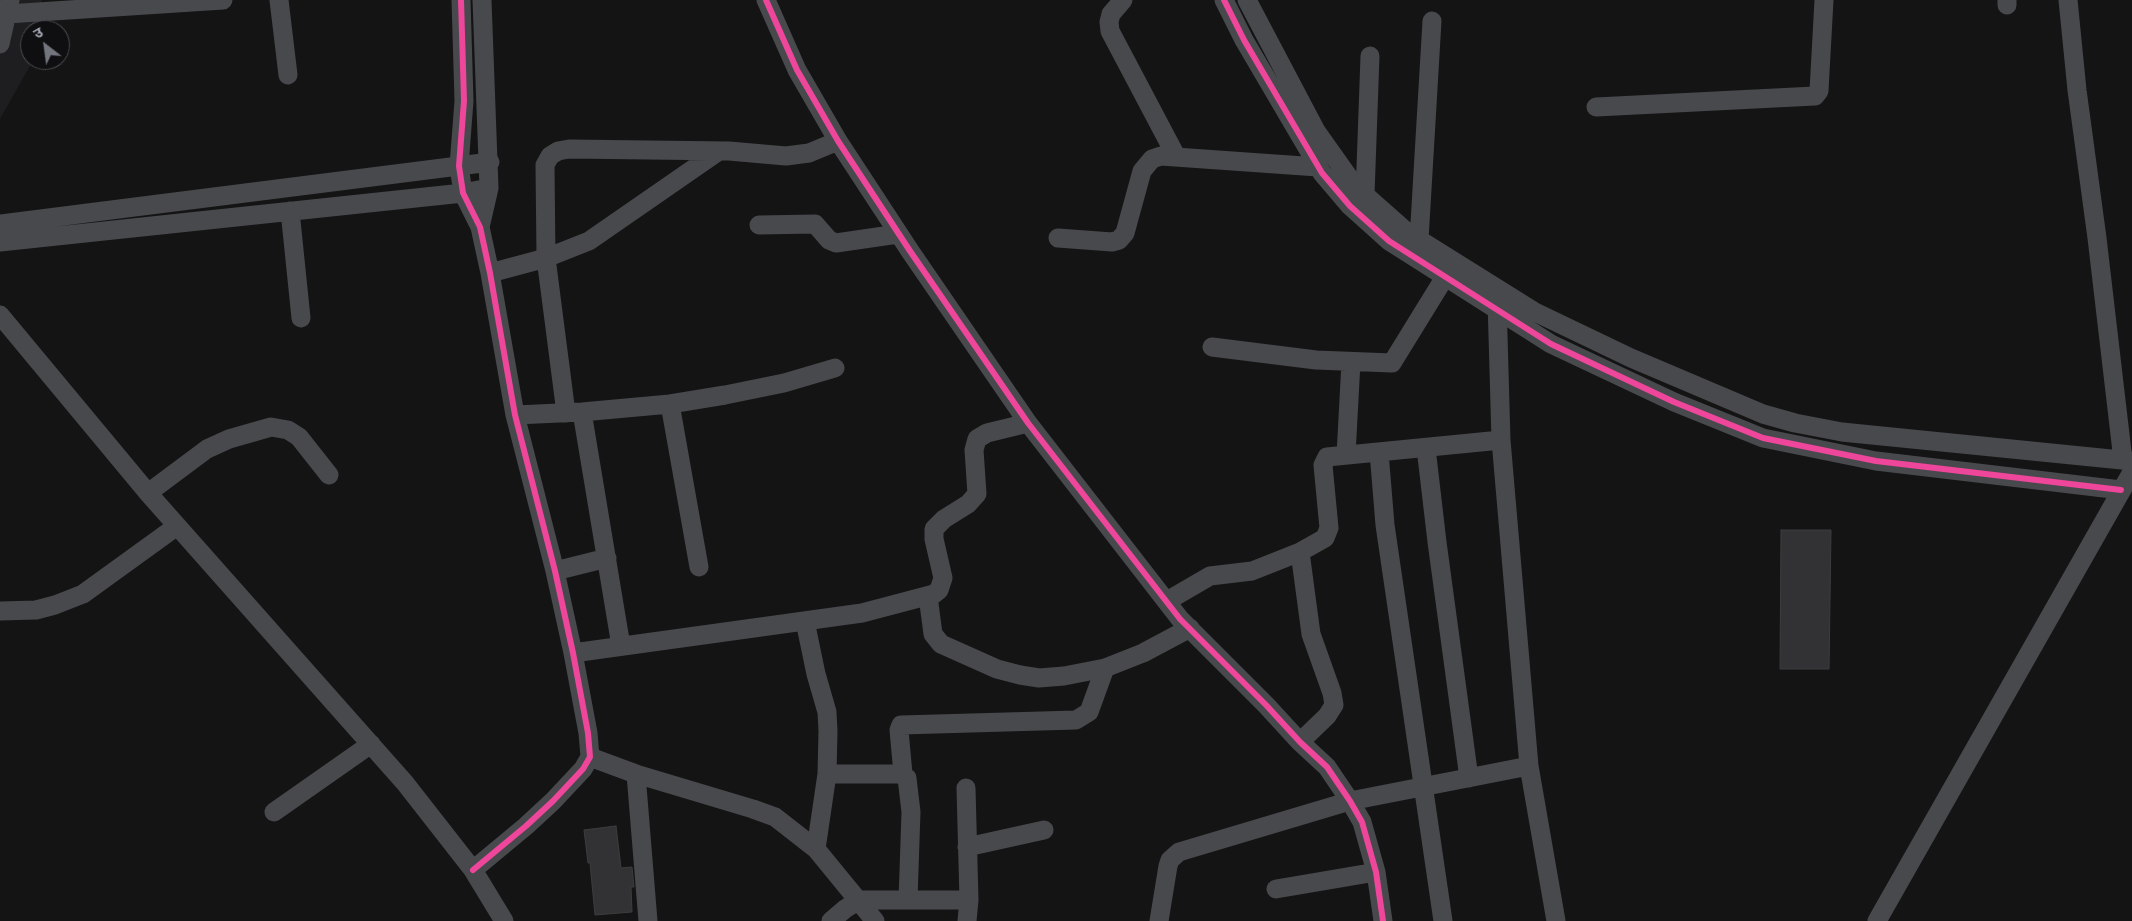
<!DOCTYPE html>
<html>
<head>
<meta charset="utf-8">
<style>
	body { margin:0 }
	#map { position:relative; width:2132px; height:921px; overflow:hidden; background:#141414; font-family:Lato,"Noto Sans Devanagari",sans-serif }
	canvas { display:block }
	.north { position:absolute; left:20px; top:20px; width:50px; height:50px; box-sizing:border-box; background:#0f0e10; border:1px solid #4b4c52; border-radius:50%; rotate:330deg; font-size:14px; font-weight:700; line-height:20px; text-align:center; color:#a5a9b5 }
	.north::after { content:''; display:block; margin:auto; width:18px; height:22px; background:#72757d; clip-path:polygon(50% 0,100% 100%,50% 72%,0 100%) }
</style>
</head>
<body>
<div id="map">
<canvas width="2132" height="921"></canvas>
<div class="north">उ</div>
</div>
<script>
const ctx = document.querySelector('canvas').getContext('2d');
ctx.lineJoin = 'round';
function fill(path, color) { ctx.fillStyle = color; ctx.fill(path, 'evenodd'); }
const shape = rows => new Path2D(rows.map(r => 'M' + r).join(''));
function trace(path, color, width, dash) { ctx.strokeStyle = color; ctx.lineWidth = width; ctx.lineCap = dash ? 'butt' : 'round'; ctx.setLineDash(dash || []); ctx.stroke(path); }
const built = shape([
	[0,0,42,0,37,30,30,30,31,64,0,119]
]);
const building = shape([
	[1781,530,1831,530,1829,669,1780,669,1781,530],
	[616,826,621,868,632,867,634,887,631,887,632,912,595,915,590,863,588,863,584,830,616,826]
]);
const minor = shape([
	[279,0,288,75],
	[461,0,464,101,459,166,463,193,480,227,490,273,515,415,555,571,573,653,588,733,590,757,583,769,553,801,526,826,473,870],
	[766,0,797,70,838,141,910,251,1028,423,1180,619,1266,705,1300,742,1327,767,1350,801,1362,822,1376,872,1383,921],
	[1123,0,1111,14,1109,22,1110,31,1176,156],
	[1224,0,1244,40,1322,173,1350,206,1389,241,1551,344,1674,402,1763,438,1876,461,2121,490],
	[1247,0,1316,131,1355,186,1407,232,1535,312,1631,358,1763,414,1795,423,1842,432,2132,461],
	[2068,0,2077,90,2097,238,2123,460],
	[2007,5,2007,0],
	[7,14,223,0],
	[0,44,10,0],
	[1596,107,1815,96,1819,91,1824,0],
	[1365,195,1370,56],
	[290,211,301,318],
	[0,224,490,162],
	[759,225,815,224,829,240,836,243,898,234],
	[480,227,489,188,482,0],
	[1058,238,1112,242,1119,240,1125,233,1142,171,1152,159,1161,156,1318,167],
	[1419,240,1432,21],
	[0,242,463,193,489,188],
	[490,273,546,258,589,241,719,151],
	[1497,301,1501,440,1529,766,1556,921],
	[0,315,148,493,405,783,473,870,504,921],
	[1212,347,1316,360,1392,363,1445,277],
	[670,404,699,567],
	[582,412,621,646],
	[566,413,546,258,545,165,550,156,558,151,569,149,729,151,786,156,809,153,838,141],
	[515,415,582,412,670,404,725,395,784,383,835,368],
	[1426,448,1437,542,1469,778],
	[1379,452,1385,525,1443,921],
	[1346,455,1351,362],
	[148,493,207,449,229,439,271,427,288,430,299,437,329,475],
	[1300,552,1311,634,1332,693,1334,705,1327,716,1300,742],
	[555,571,607,558],
	[928,596,933,634,941,644,997,669,1020,675,1039,678,1064,676,1105,668,1143,653,1190,628],
	[1167,601,1210,576,1252,571,1300,552,1325,538,1329,528,1323,465,1327,457,1501,440],
	[0,611,36,610,55,605,83,594,177,526],
	[805,621,816,674,827,712,828,731,827,774,816,849],
	[573,653,862,613,934,594,939,590,943,578,934,539,934,529,944,519,968,504,977,494,974,450,977,439,987,433,1028,423],
	[590,757,636,774,753,809,775,817,816,849,875,921],
	[636,774,648,921],
	[827,774,900,774,907,778,911,812,908,900],
	[903,774,899,730,901,725,1076,720,1089,712,1105,668],
	[966,788,969,900,967,921],
	[274,812,371,744],
	[967,847,1044,830],
	[1276,889,1376,872],
	[831,921,845,909,859,900,969,900],
	[1159,921,1168,866,1170,860,1179,852,1350,801,1529,766],
	[1877,921,2132,472]
]);
const cycleway = shape([
	[461,0,464,101,459,166,463,193,480,227,490,273,515,415,555,571,573,653,588,733,590,757,583,769,553,801,526,826,473,870],
	[766,0,797,70,838,141,910,251,1028,423,1180,619,1266,705,1300,742,1327,767,1350,801,1362,822,1376,872,1383,921],
	[1224,0,1244,40,1322,173,1350,206,1389,241,1551,344,1674,402,1763,438,1876,461,2121,490]
]);
fill(built, '#1e1e20');
fill(building, '#323234');
trace(building, '#3d3d40', 1);
trace(minor, '#48494d', 19);
trace(cycleway, '#ed469a', 6);
</script>
</body>
</html>
